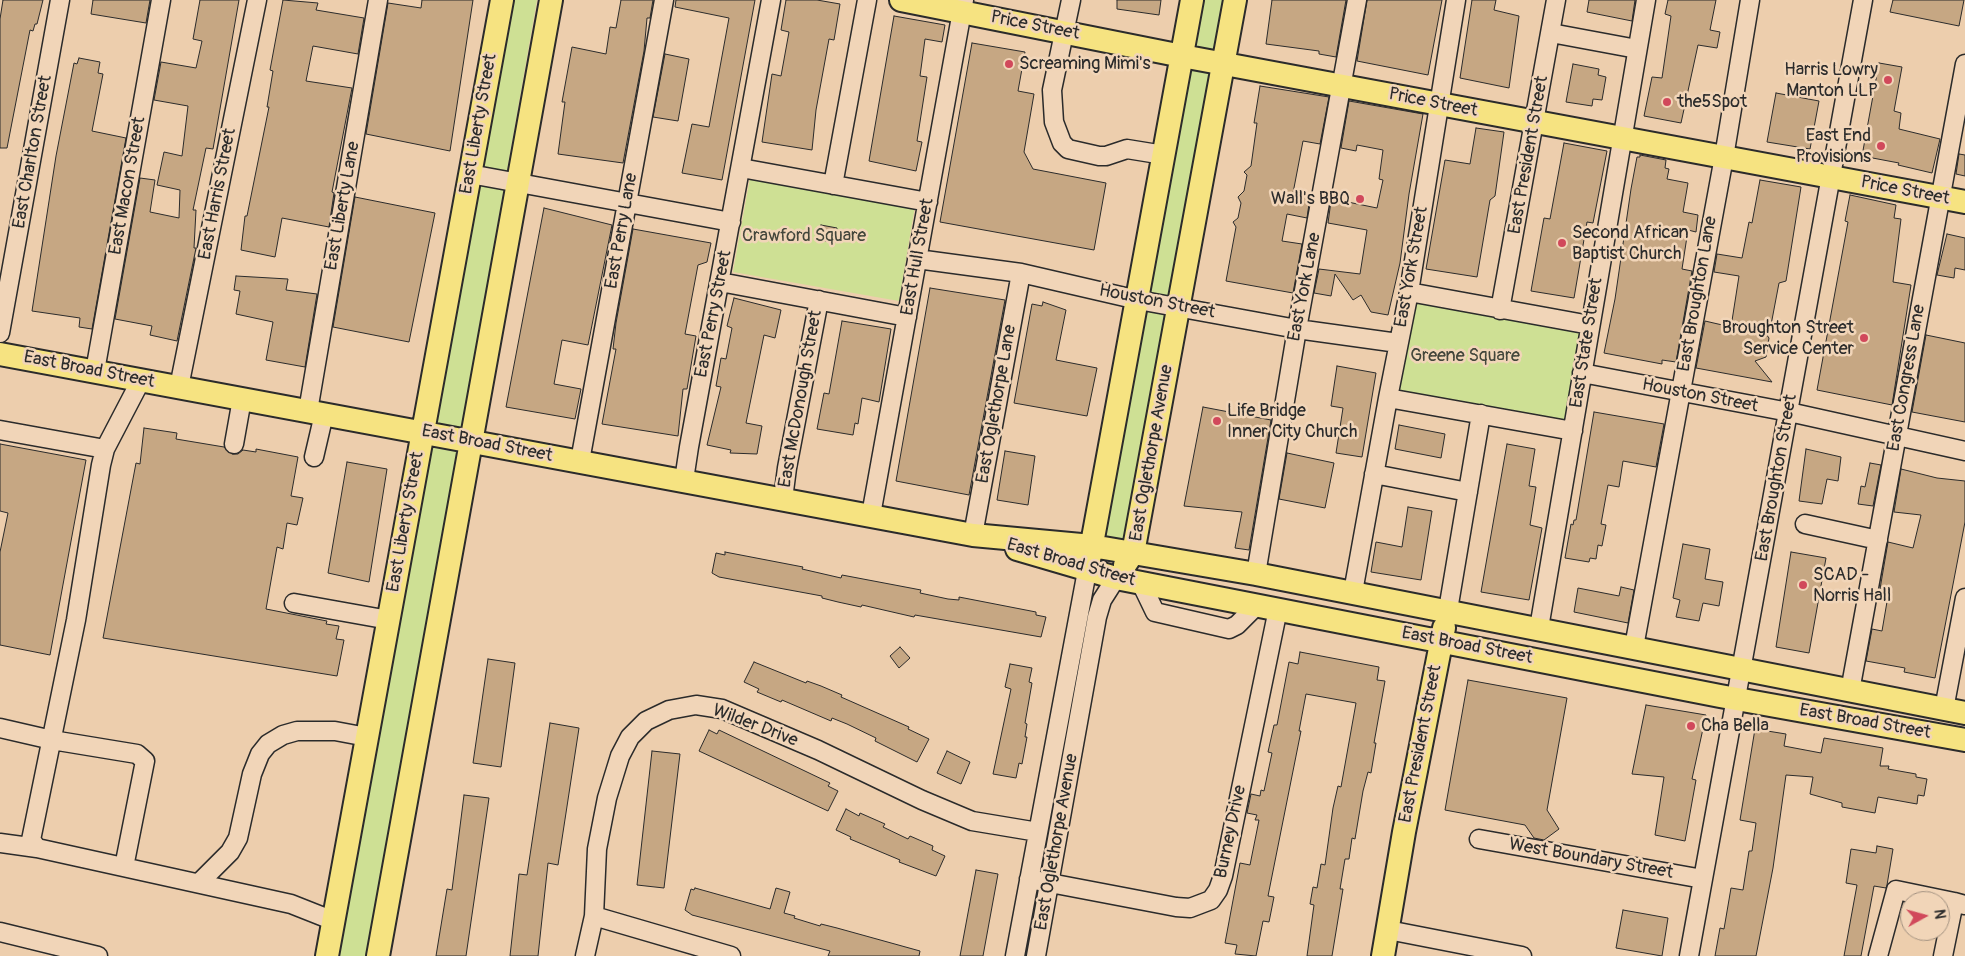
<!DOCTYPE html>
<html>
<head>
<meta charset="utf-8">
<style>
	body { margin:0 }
	#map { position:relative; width:1965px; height:956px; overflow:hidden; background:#edcead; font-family:Pangolin,sans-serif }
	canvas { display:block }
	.north { position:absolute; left:1900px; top:891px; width:50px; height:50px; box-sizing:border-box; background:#f1d5b8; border:1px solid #a29180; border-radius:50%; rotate:83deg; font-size:14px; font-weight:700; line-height:20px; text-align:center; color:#2b2b2b }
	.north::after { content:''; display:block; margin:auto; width:18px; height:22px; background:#d1495b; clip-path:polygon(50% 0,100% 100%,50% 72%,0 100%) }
</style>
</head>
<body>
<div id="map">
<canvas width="1965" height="956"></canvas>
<div class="north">N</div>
</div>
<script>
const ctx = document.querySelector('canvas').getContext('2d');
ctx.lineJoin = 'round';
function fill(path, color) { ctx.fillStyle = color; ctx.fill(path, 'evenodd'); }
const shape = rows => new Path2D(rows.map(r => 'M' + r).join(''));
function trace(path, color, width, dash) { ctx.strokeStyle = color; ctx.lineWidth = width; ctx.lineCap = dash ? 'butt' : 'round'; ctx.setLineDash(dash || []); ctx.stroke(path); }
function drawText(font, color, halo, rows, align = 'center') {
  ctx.font = font + ' Pangolin,sans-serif'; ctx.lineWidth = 5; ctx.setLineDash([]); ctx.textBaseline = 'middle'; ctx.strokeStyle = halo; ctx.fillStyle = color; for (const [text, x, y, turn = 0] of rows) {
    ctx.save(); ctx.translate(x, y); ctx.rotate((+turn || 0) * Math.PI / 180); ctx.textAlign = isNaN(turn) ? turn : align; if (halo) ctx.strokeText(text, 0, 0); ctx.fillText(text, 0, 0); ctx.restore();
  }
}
const green = shape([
	[511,0,537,0,369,956,338,956],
	[1181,0,1239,0,1142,544,1082,536],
	[750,178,915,206,899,301,733,272],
	[1413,301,1580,331,1565,420,1398,390]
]);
const building = shape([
	[3,0,43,0,37,24,35,24,33,31,30,30,7,148,0,148,0,19,3,0],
	[93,0,150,0,146,23,91,14,93,0],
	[200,0,239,0,213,149,206,148,193,210,196,210,194,248,196,248,177,341,150,335,152,326,115,319,140,178,155,180,150,212,179,218,180,190,157,185,164,152,182,156,188,106,154,100,161,62,196,68,202,41,193,39,200,0],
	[283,0,318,3,316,10,364,18,358,54,313,46,306,81,352,88,332,192,334,193,329,227,282,218,275,257,241,250,245,216,247,216,269,107,267,107,273,71,270,70,283,0],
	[422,0,473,0,450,151,366,134,388,3,421,8,422,0],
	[621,0,653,0,650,18,647,18,644,51,623,163,558,154,565,102,562,102,572,47,606,54,610,27,616,28,621,0],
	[676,0,755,0,722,180,682,173,692,124,709,127,729,18,675,7,676,0],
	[786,0,817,0,840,4,834,40,829,39,816,110,812,150,762,142,772,74,781,76,789,32,781,30,786,0],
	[1117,0,1161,0,1159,15,1117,9,1117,0],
	[1272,0,1346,0,1336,57,1319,54,1319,51,1266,44,1272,0],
	[1367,0,1442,0,1428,75,1357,61,1367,0],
	[1472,0,1496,0,1494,10,1519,16,1509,88,1460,78,1472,0],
	[1589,0,1635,0,1632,21,1587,12,1589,0],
	[1668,0,1716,0,1710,30,1720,32,1717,48,1698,45,1681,123,1644,116,1652,77,1662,78,1671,16,1665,14,1668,0],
	[1893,0,1964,0,1959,26,1890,12,1893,0],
	[894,16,945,25,942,42,925,39,920,76,927,77,917,141,922,142,916,171,869,161,894,16],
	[972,43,1025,52,1018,91,1034,94,1024,152,1033,169,1106,183,1094,250,940,222,972,43],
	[665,54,689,59,678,121,653,117,665,54],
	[79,58,100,62,98,73,103,74,92,131,126,138,92,329,79,327,80,318,32,311,56,156,74,63,77,64,79,58],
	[1879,63,1902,67,1894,111,1901,113,1899,129,1940,139,1932,173,1898,165,1899,163,1862,156,1879,63],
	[1573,64,1599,69,1598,75,1606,77,1602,100,1593,99,1592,106,1566,102,1573,64],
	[1260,86,1329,97,1320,144,1303,141,1293,193,1310,197,1307,218,1287,214,1282,241,1302,244,1293,293,1226,281,1236,227,1233,222,1238,218,1241,203,1238,197,1244,191,1247,175,1244,172,1251,166,1257,123,1254,123,1260,86],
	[1776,93,1819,101,1810,149,1767,142,1776,93],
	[1349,101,1423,114,1409,194,1400,263,1388,315,1371,312,1361,295,1353,300,1335,274,1331,296,1314,293,1319,269,1360,274,1367,230,1328,223,1331,201,1333,199,1377,208,1383,180,1379,179,1383,150,1357,145,1356,151,1341,148,1349,101],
	[1476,128,1504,132,1495,196,1490,200,1477,277,1426,269,1445,160,1470,164,1476,128],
	[1564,143,1607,151,1593,223,1587,222,1574,298,1531,291,1544,218,1550,219,1564,143],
	[1959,154,1965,155,1965,176,1956,174,1959,154],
	[1640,155,1666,160,1665,168,1669,169,1667,179,1688,183,1683,212,1698,215,1696,232,1688,230,1682,269,1692,271,1676,362,1662,360,1662,364,1604,353,1615,299,1631,189,1637,157,1640,157,1640,155],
	[1760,180,1801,187,1786,281,1779,283,1771,325,1763,330,1769,338,1766,357,1755,361,1772,382,1696,368,1705,321,1731,327,1739,276,1714,272,1717,254,1742,258,1749,222,1752,223,1760,180],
	[1850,195,1896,205,1894,218,1901,219,1893,282,1911,285,1892,405,1817,390,1848,222,1845,221,1850,195],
	[355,197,435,213,409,342,333,327,355,197],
	[544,208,612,225,588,345,562,340,554,384,581,389,575,419,506,407,544,208],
	[821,225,837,228,835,243,819,240,821,225],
	[633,229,711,243,707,262,698,265,685,334,696,336,687,389,683,389,678,436,602,424,616,349,613,349,616,323,633,229],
	[1947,234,1965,238,1965,270,1955,268,1954,278,1937,275,1947,234],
	[236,276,288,279,286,290,317,294,305,367,266,360,273,322,236,314,240,291,234,290,236,276],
	[930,288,1005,300,969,495,896,481,930,288],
	[734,298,781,310,775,338,764,335,746,423,762,426,757,454,730,453,731,450,707,445,721,387,716,386,721,358,726,359,732,328,727,326,734,298],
	[1043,302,1066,310,1056,360,1097,368,1087,416,1014,403,1032,304,1042,306,1043,302],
	[842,321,891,329,879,402,862,398,858,424,855,423,853,435,817,429,824,393,829,394,842,321],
	[1926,335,1965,343,1965,422,1912,412,1926,335],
	[1337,366,1376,373,1362,457,1336,453,1343,408,1331,406,1337,366],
	[1203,407,1271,420,1249,550,1235,548,1242,512,1184,506,1203,407],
	[1594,412,1664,424,1656,467,1623,461,1619,487,1608,485,1601,524,1606,525,1602,546,1598,545,1596,559,1590,558,1589,562,1565,558,1571,524,1573,525,1574,520,1576,520,1594,412],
	[1399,425,1445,434,1441,458,1395,449,1399,425],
	[144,428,177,433,176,439,224,447,232,454,238,454,243,450,256,452,256,449,298,457,291,496,303,498,297,525,287,523,283,549,277,547,266,609,327,621,326,624,339,626,336,639,344,640,337,676,103,638,136,463,140,464,144,428],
	[0,444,86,460,50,655,0,645,0,552,8,513,0,511,0,444],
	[1507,444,1535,449,1529,486,1536,487,1530,525,1542,528,1529,600,1481,592,1507,444],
	[1806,449,1841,457,1838,481,1827,479,1822,504,1799,501,1806,449],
	[1005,451,1035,456,1028,505,997,500,1005,451],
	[1287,453,1334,463,1325,508,1279,499,1287,453],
	[347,462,387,469,369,582,328,573,347,462],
	[1870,463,1881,465,1873,506,1858,504,1861,486,1865,487,1870,463],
	[1901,469,1937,478,1965,481,1965,522,1935,678,1904,672,1905,668,1866,661,1872,629,1882,631,1889,590,1880,589,1888,542,1913,548,1921,515,1894,512,1901,469],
	[1408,507,1432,511,1421,580,1371,572,1376,542,1402,547,1408,507],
	[1683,544,1710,549,1705,579,1723,582,1719,606,1703,603,1699,621,1676,617,1680,600,1673,598,1683,544],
	[725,552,803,567,802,569,841,578,842,575,921,590,920,593,948,599,959,600,959,597,1036,612,1036,615,1046,617,1041,637,915,615,914,617,862,605,861,607,838,602,822,598,822,596,719,577,712,573,716,553,725,555,725,552],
	[1791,552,1826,558,1809,653,1776,647,1791,552],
	[1621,587,1634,590,1628,623,1574,612,1578,588,1619,596,1621,587],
	[900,647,910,658,899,668,890,656,900,647],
	[1300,652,1379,667,1377,680,1385,681,1374,743,1376,743,1371,773,1368,772,1363,791,1355,839,1352,838,1349,859,1345,859,1340,889,1343,889,1332,956,1307,956,1314,905,1310,904,1313,887,1317,888,1321,864,1325,865,1333,808,1338,786,1341,787,1356,703,1306,694,1299,731,1301,731,1268,896,1274,897,1269,922,1263,921,1256,956,1235,954,1237,945,1225,943,1240,863,1250,865,1259,820,1255,820,1257,815,1247,813,1251,794,1260,796,1261,790,1264,791,1272,753,1268,752,1274,725,1277,725,1289,662,1298,664,1300,652],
	[488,659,515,663,501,767,473,763,488,659],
	[754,662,806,683,807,681,821,686,842,695,841,697,909,727,908,729,929,739,917,762,875,741,876,738,847,724,832,718,831,721,782,700,781,702,757,692,759,689,744,682,754,662],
	[1010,664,1032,668,1029,682,1032,683,1025,723,1027,724,1025,737,1027,737,1022,764,1019,763,1016,778,993,774,1011,689,1005,687,1010,664],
	[1468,680,1567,698,1547,810,1559,829,1544,840,1534,838,1525,825,1445,810,1468,680],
	[1646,705,1706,715,1692,779,1696,780,1685,841,1655,835,1664,777,1632,774,1646,705],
	[550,723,579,728,558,865,548,863,538,956,510,956,519,874,527,875,550,723],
	[1755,729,1786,734,1784,746,1821,753,1824,738,1883,748,1880,766,1889,766,1888,769,1916,774,1916,777,1927,779,1924,796,1918,795,1917,804,1878,797,1875,813,1842,807,1842,803,1810,794,1813,777,1786,775,1773,868,1756,956,1715,956,1720,928,1724,929,1731,888,1743,890,1749,851,1752,851,1756,823,1740,820,1755,729],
	[709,730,717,734,719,730,830,783,828,786,838,791,828,811,699,751,709,730],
	[652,751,680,754,664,888,637,885,652,751],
	[947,751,970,762,961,784,937,773,947,751],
	[464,795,489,798,466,956,436,956,447,889,452,890,464,795],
	[846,809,859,816,860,813,885,824,883,827,908,839,910,836,933,846,932,850,945,856,936,876,899,862,900,860,850,839,851,837,836,830,846,809],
	[1877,846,1893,849,1887,885,1886,888,1874,886,1861,956,1844,956,1857,885,1846,883,1851,849,1876,853,1877,846],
	[976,870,998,874,983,956,960,956,976,870],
	[695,888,770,909,776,888,790,892,784,913,795,916,794,918,820,926,821,924,837,928,920,951,919,956,828,956,830,951,692,915,685,910,691,889,694,890,695,888],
	[1623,910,1668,918,1662,956,1616,948,1623,910]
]);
const minor = shape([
	[1071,0,1052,90,1054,122,1062,143,1068,149,1099,156,1106,156,1127,149,1164,155],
	[1551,33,1637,49],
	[741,168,928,202],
	[470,174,731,222],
	[833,185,867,0],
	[917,259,1021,273,1138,300,1297,329,1398,343],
	[720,282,907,317],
	[1409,292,1590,325],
	[1500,310,1556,0],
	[0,333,60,0],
	[95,371,161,0],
	[1582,373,1789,412,1965,451],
	[141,380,105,449,101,465,76,620,31,840,37,848,291,904,334,921],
	[179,387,257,0],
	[1388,398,1573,431],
	[308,411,378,0],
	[0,430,105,449],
	[234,444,242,399],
	[314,457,324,414],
	[580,461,664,0],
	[1374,474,1468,492],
	[684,480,689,447,771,0],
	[783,499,787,468,819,300],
	[871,515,964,0],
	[1805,524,1878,540],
	[973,535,1021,273],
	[1256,574,1297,329,1357,0],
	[1141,583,1155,612,1229,629,1237,625,1257,605],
	[1353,592,1388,398,1409,292,1456,0],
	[294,603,389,620],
	[1448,610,1481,414],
	[1539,628,1646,0],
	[1634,647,1724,157,1750,0],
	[1850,691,1965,64],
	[1944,709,1965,598],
	[0,728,52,740,137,754,145,761,124,867],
	[1479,839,1703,879],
	[0,843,37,848],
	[1029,879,1176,907,1190,908,1211,900,1218,890,1223,876,1278,609],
	[199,883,230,852,238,838,252,774,260,754,268,744,283,735,297,731,335,731,367,737],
	[594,916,731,956],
	[1388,930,1522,956],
	[0,932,98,956],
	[585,956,594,916,597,849,607,798,620,756,630,737,646,721,669,710,696,705,722,709,818,750,922,800,972,821,1038,832],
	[1015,956,1087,571],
	[1036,956,1097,617,1102,600,1116,578],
	[1689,956,1863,0],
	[1878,956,1896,890,1954,902],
	[1943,956,1954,902,1965,905]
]);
const major = shape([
	[901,0,1182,56,1965,202],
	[0,354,973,535,1092,546,1256,574,1965,713],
	[1017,549,1116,578,1720,696,1965,740],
	[1089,560,1192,0],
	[1125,565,1133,553,1235,0],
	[327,956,502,0],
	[378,956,551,0],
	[1383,956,1404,832,1444,628]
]);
const markers = [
	[1009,64,5,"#d1495b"],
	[1888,80,5,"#d1495b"],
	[1667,102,5,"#d1495b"],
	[1881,146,5,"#d1495b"],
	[1360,199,5,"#d1495b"],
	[1562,243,5,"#d1495b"],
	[1864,338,5,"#d1495b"],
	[1217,421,5,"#d1495b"],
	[1803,585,5,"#d1495b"],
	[1691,726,5,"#d1495b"]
];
const streetNames = [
	["Price Street",1035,26,11],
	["Price Street",1433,103,11],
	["East Liberty Street",479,124,-80],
	["East Charlton Street",33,152,-80],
	["East President Street",1529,155,-80],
	["East Macon Street",128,186,-80],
	["Price Street",1905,191,11],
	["East Harris Street",218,194,-79],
	["East Liberty Lane",343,206,-80],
	["East Perry Lane",622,231,-80],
	["East Hull Street",918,257,-80],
	["East York Street",1412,267,-80],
	["East York Lane",1305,287,-79],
	["East Broughton Lane",1698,294,-80],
	["Houston Street",1157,302,11],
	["East Perry Street",714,314,-79],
	["East State Street",1587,343,-81],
	["East Broad Street",89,370,11],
	["East Congress Lane",1907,378,-80],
	["Houston Street",1700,396,11],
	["East McDonough Street",801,399,-80],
	["East Oglethorpe Lane",997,404,-80],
	["East Broad Street",487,444,11],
	["East Oglethorpe Avenue",1152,453,-80],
	["East Broughton Street",1777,478,-80],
	["East Liberty Street",406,522,-80],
	["East Broad Street",1071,563,16],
	["East Broad Street",1467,646,11],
	["East Broad Street",1865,722,10],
	["Wilder Drive",755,726,21],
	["East President Street",1421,744,-79],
	["Burney Drive",1231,832,-78],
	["East Oglethorpe Avenue",1057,842,-80],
	["West Boundary Street",1591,859,10]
];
const poiNames = [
	["Screaming Mimi's",1019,64],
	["Harris Lowry",1878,70,"right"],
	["Manton LLP",1878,91,"right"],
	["the5Spot",1677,102],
	["East End",1871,136,"right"],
	["Provisions",1871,157,"right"],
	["Wall's BBQ",1350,199,"right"],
	["Second African",1572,233],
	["Baptist Church",1572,254],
	["Broughton Street",1854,328,"right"],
	["Service Center",1854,349,"right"],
	["Life Bridge",1227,411],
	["Inner City Church",1227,432],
	["SCAD -",1813,575],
	["Norris Hall",1813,596],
	["Cha Bella",1701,726]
];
const parkNames = [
	["Crawford Square",804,236],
	["Greene Square",1465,356]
];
fill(green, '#cee094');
fill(building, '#c6a783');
trace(building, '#2b2b2b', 1);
trace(minor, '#2b2b2b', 21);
trace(major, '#2b2b2b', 26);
trace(minor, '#f1d5b8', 18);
trace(major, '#f6e381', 22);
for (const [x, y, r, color] of markers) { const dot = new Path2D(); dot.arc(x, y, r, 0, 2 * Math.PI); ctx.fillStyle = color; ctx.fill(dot); trace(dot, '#f1d5b8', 2); }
drawText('18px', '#2b2b2b', '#f1d5b8', streetNames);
drawText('18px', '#2b2b2b', '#f1d5b8', poiNames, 'left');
drawText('18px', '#43463b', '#f1d5b8', parkNames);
</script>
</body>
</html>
